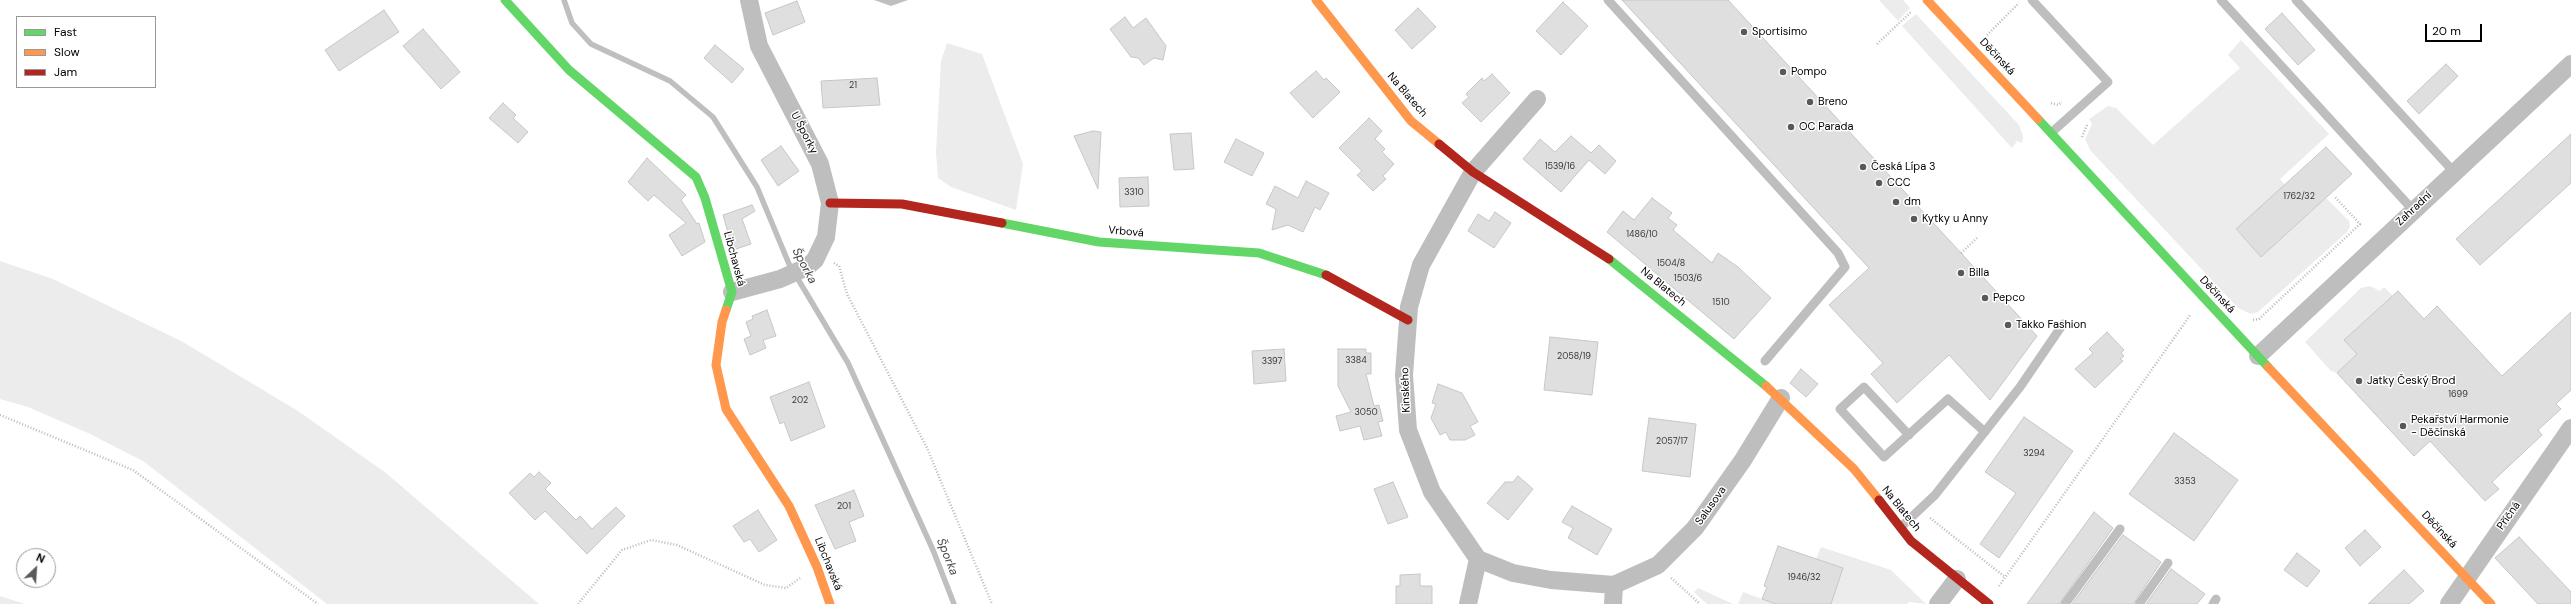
<!DOCTYPE html>
<html>
<head>
<meta charset="utf-8">
<style>
	body { margin:0 }
	#map { position:relative; width:2571px; height:604px; overflow:hidden; background:#fff; font-family:"DM Sans",sans-serif }
	canvas { display:block }
	.legend { position:absolute; left:16px; top:16px; width:140px; height:72px; box-sizing:border-box; background:#fff; border:1px solid #999; margin:0; padding:5px 7px; list-style:none; font-size:12px; color:#000 }
	.legend li { display:flex; align-items:center; gap:8px; height:20px }
	.legend b { width:20px; border:1px solid #999 }
	.north { position:absolute; left:16px; top:548px; width:40px; height:40px; box-sizing:border-box; background:#fff; border:1px solid #999; border-radius:50%; rotate:25deg; font-size:11px; font-weight:700; line-height:16px; text-align:center; color:#000 }
	.north::after { content:''; display:block; margin:auto; width:14px; height:18px; background:#595959; clip-path:polygon(50% 0,100% 100%,50% 72%,0 100%) }
	.scale { position:absolute; left:2425px; top:24px; width:57px; height:18px; box-sizing:border-box; border:2px solid #000; border-top:0; padding-left:5px; font-size:12px; line-height:14px; white-space:nowrap; color:#000; -webkit-text-stroke:3px #fff; paint-order:stroke }
</style>
</head>
<body>
<div id="map">
<canvas width="2571" height="604"></canvas>
<ul class="legend">
<li><b style="height:5px;background:#63d668"></b>Fast</li>
<li><b style="height:5px;background:#ff974d"></b>Slow</li>
<li><b style="height:5px;background:#b3261e"></b>Jam</li>
</ul>
<div class="north">N</div>
<div class="scale">20 m</div>
</div>
<script>
const ctx = document.querySelector('canvas').getContext('2d');
ctx.lineJoin = 'round';
function fill(path, color) { ctx.fillStyle = color; ctx.fill(path, 'evenodd'); }
const shape = rows => new Path2D(rows.map(r => 'M' + r).join(''));
function trace(path, color, width, dash) { ctx.strokeStyle = color; ctx.lineWidth = width; ctx.lineCap = dash ? 'butt' : 'round'; ctx.setLineDash(dash || []); ctx.stroke(path); }
function drawText(font, color, halo, rows, align = 'center') {
  ctx.font = font + ' "DM Sans",sans-serif'; ctx.lineWidth = 3; ctx.setLineDash([]); ctx.textBaseline = 'middle'; ctx.strokeStyle = halo; ctx.fillStyle = color; for (const [text, x, y, turn = 0] of rows) {
    ctx.save(); ctx.translate(x, y); ctx.rotate((+turn || 0) * Math.PI / 180); ctx.textAlign = isNaN(turn) ? turn : align; if (halo) ctx.strokeText(text, 0, 0); ctx.fillText(text, 0, 0); ctx.restore();
  }
}
const green = shape([
	[1879,0,1903,0,1910,8,1898,21],
	[1916,14,2019,125,2023,136,2022,143,2017,141,2012,148,1902,26],
	[2241,40,2329,134,2280,179,2285,185,2236,230,2261,257,2326,198,2349,221,2350,227,2347,232,2258,312,2251,314,2238,308,2090,150,2085,139,2092,124,2089,119,2108,106,2116,108,2153,145,2240,68,2228,55],
	[947,43,982,54,1023,164,1016,210,951,187,938,178,936,152,941,61],
	[0,261,53,279,183,342,298,411,386,473,539,604,327,604,143,461,88,433,28,407,0,399],
	[2370,286,2380,291,2384,287,2393,296,2344,340,2357,354,2337,373,2331,371,2305,342,2361,288],
	[1821,547,1891,570,1926,604,1909,602,1907,604,1831,604,1843,568,1816,559],
	[1698,588,1733,604,1707,604,1694,592],
	[1743,592,1762,599,1776,604,1738,604],
	[0,596,25,604,0,604]
]);
const water = shape([
	[874,0,908,0,891,6]
]);
const stream = shape([
	[564,0,572,23,591,44,670,81,713,117,757,187,789,264,848,363,933,550,954,604]
]);
const building = shape([
	[1622,0,1728,0,1961,253,2037,336,1990,400,1949,355,1897,403,1871,374,1883,363,1829,305,1869,268,1622,0],
	[797,1,805,22,773,35,765,13,797,1],
	[1563,2,1588,26,1561,55,1536,31,1563,2],
	[1418,8,1436,27,1412,49,1395,30,1418,8],
	[384,10,399,32,339,71,325,50,384,10],
	[2282,13,2315,50,2298,65,2265,29,2282,13],
	[1125,17,1133,28,1146,18,1166,46,1163,60,1154,58,1144,65,1138,58,1131,57,1110,29,1125,17],
	[423,29,460,72,441,89,403,46,423,29],
	[715,45,744,69,732,83,704,58,715,45],
	[2446,64,2458,76,2419,114,2407,101,2446,64],
	[1316,71,1324,80,1326,78,1340,92,1313,118,1290,93,1316,71],
	[1492,74,1510,93,1481,122,1462,103,1469,97,1466,94,1482,78,1484,81,1492,74],
	[877,78,880,105,823,108,821,81,877,78],
	[503,103,516,115,513,118,528,132,518,143,489,118,503,103],
	[1369,118,1382,131,1375,139,1385,149,1382,152,1394,164,1383,176,1386,179,1373,191,1357,175,1362,171,1339,148,1369,118],
	[1093,131,1101,132,1098,189,1074,136,1093,131],
	[1191,133,1194,169,1174,170,1170,134,1191,133],
	[2571,134,2571,183,2480,265,2456,239,2571,134],
	[1571,136,1591,153,1599,145,1616,161,1605,174,1589,160,1561,192,1523,159,1540,139,1555,152,1571,136],
	[1236,139,1264,153,1252,176,1224,162,1236,139],
	[781,146,799,171,778,186,761,160,781,146],
	[2326,147,2352,174,2261,257,2236,229,2326,147],
	[647,158,686,195,681,200,697,224,699,223,705,242,682,256,669,235,686,223,654,195,648,201,628,182,647,158],
	[1148,177,1149,206,1120,207,1119,178,1148,177],
	[1306,181,1329,193,1320,210,1315,207,1303,232,1288,225,1272,230,1276,209,1266,204,1275,186,1298,198,1306,181],
	[1652,198,1672,213,1668,218,1677,225,1673,230,1712,263,1718,253,1738,267,1771,298,1734,339,1607,232,1623,211,1634,220,1652,198],
	[752,205,755,211,742,219,751,244,733,250,723,215,752,205],
	[1495,212,1511,223,1494,248,1468,231,1478,214,1489,221,1495,212],
	[2398,291,2424,319,2437,306,2502,376,2571,312,2571,390,2556,404,2561,409,2538,430,2542,435,2492,482,2499,489,2485,501,2430,441,2414,456,2337,373,2357,354,2344,340,2398,291],
	[767,310,776,336,763,340,766,348,750,355,744,339,751,336,746,322,753,319,752,316,767,310],
	[2107,332,2124,350,2121,353,2124,356,2120,359,2123,361,2095,388,2075,369,2093,353,2089,349,2107,332],
	[1550,337,1598,342,1592,395,1544,390,1550,337],
	[1284,349,1286,381,1254,384,1252,351,1284,349],
	[1338,349,1366,349,1366,353,1371,353,1371,374,1366,374,1374,406,1379,405,1383,421,1378,422,1382,436,1364,440,1360,426,1340,431,1336,416,1351,412,1338,386,1338,349],
	[1801,369,1818,384,1806,397,1790,383,1801,369],
	[809,382,825,427,791,441,784,422,780,424,770,397,809,382],
	[1438,384,1462,393,1478,422,1470,426,1475,435,1465,440,1450,440,1446,432,1440,435,1431,418,1436,404,1432,403,1438,384],
	[2024,417,2073,451,1999,558,1980,544,2016,493,1985,472,2024,417],
	[1649,418,1696,424,1690,477,1642,471,1649,418],
	[2174,433,2238,480,2194,541,2129,494,2174,433],
	[539,472,551,483,545,489,576,520,580,516,592,529,616,507,625,516,587,554,545,511,535,520,509,493,530,473,534,477,539,472],
	[1518,476,1533,489,1508,520,1487,503,1505,482,1513,482,1518,476],
	[1393,482,1408,517,1388,524,1374,489,1393,482],
	[854,490,864,516,849,522,856,541,835,549,815,505,854,490],
	[1572,506,1612,529,1597,555,1568,538,1573,528,1562,522,1572,506],
	[758,510,777,540,759,552,750,539,744,542,733,526,758,510],
	[2094,512,2113,528,2059,604,2027,604,2094,512],
	[2365,530,2381,547,2360,566,2345,548,2365,530],
	[2123,535,2161,562,2133,604,2072,604,2123,535],
	[2519,537,2571,592,2571,604,2538,604,2495,558,2519,537],
	[1778,546,1843,568,1831,604,1776,604,1762,599,1767,587,1764,586,1778,546],
	[2297,553,2320,571,2307,587,2284,570,2297,553],
	[2171,569,2205,594,2197,604,2146,604,2171,569],
	[2404,570,2424,591,2409,604,2368,604,2404,570],
	[1420,574,1420,586,1432,586,1432,604,1396,604,1396,586,1400,586,1400,575,1420,574]
]);
const path = shape([
	[1987,35,2019,3],
	[1877,44,1911,12],
	[2051,103,2058,105,2062,102],
	[2082,137,2087,125],
	[1961,253,1977,238],
	[834,263,839,266,847,294,927,448,992,604],
	[2253,320,2259,319,2360,224,2334,196],
	[0,415,133,470,318,604],
	[1930,518,2005,577],
	[1671,578,1700,604],
	[1999,586,2191,314],
	[578,604,622,550,651,540,677,545,765,585,786,588,800,578]
]);
const lane = shape([
	[1608,0,1838,253,1845,267,1765,361],
	[2032,0,2108,82,2051,133],
	[2221,0,2413,210],
	[2296,0,2454,172],
	[1909,435,1864,387,1840,409,1884,457,1948,399,1985,432],
	[1901,527,1935,495,2020,387,2063,324],
	[2065,604,2120,529],
	[2139,604,2168,563],
	[2213,604,2216,599]
]);
const street = shape([
	[732,292,780,279,807,267,815,260,826,237,830,203,820,164,759,46,749,0],
	[2258,356,2571,64],
	[1478,559,1513,573,1551,580,1614,585,1658,565,1695,528,1743,460,1781,398],
	[1468,604,1478,559,1432,492,1408,430,1404,375,1409,307,1421,265,1473,172,1537,99],
	[1613,604,1614,585],
	[1938,604,1957,579],
	[2449,604,2571,428]
]);
const fast = shape([
	[505,0,569,70,696,177,705,198,732,292,726,310],
	[2038,119,2268,367],
	[1002,223,1099,242,1259,253,1326,275],
	[1609,259,1766,386]
]);
const slow = shape([
	[1316,0,1411,121,1439,144],
	[1927,0,2038,119],
	[726,310,722,322,716,365,726,409,789,506,817,567,830,604],
	[2268,367,2491,604],
	[1766,386,1854,469,1879,500]
]);
const jam = shape([
	[1439,144,1473,172,1609,259],
	[830,203,902,204,1002,223],
	[1326,275,1408,320],
	[1879,500,1911,541,1989,604]
]);
const markers = [
	[1744,32,4,"#595959"],
	[1783,72,4,"#595959"],
	[1810,102,4,"#595959"],
	[1791,127,4,"#595959"],
	[1863,167,4,"#595959"],
	[1879,183,4,"#595959"],
	[1896,202,4,"#595959"],
	[1914,219,4,"#595959"],
	[1961,273,4,"#595959"],
	[1985,298,4,"#595959"],
	[2008,325,4,"#595959"],
	[2359,381,4,"#595959"],
	[2403,426,4,"#595959"]
];
const numberNames = [
	["21",853,86],
	["1539/16",1560,167],
	["3310",1134,193],
	["1762/32",2299,197],
	["1486/10",1642,235],
	["1504/8",1671,264],
	["1503/6",1688,279],
	["1510",1721,303],
	["2058/19",1574,357],
	["3384",1356,361],
	["3397",1272,362],
	["1699",2458,395],
	["202",800,401],
	["3050",1366,413],
	["2057/17",1672,442],
	["3294",2034,454],
	["3353",2185,482],
	["201",844,507],
	["1946/32",1804,578]
];
const poiNames = [
	["Sportisimo",1752,32],
	["Pompo",1791,72],
	["Breno",1818,102],
	["OC Parada",1799,127],
	["Česká Lípa 3",1871,167],
	["CCC",1887,183],
	["dm",1904,202],
	["Kytky u Anny",1922,219],
	["Billa",1969,273],
	["Pepco",1993,298],
	["Takko Fashion",2016,325],
	["Jatky Český Brod",2367,381],
	["Pekařství Harmonie",2411,420],
	["- Děčínská",2411,433]
];
const streetNames = [
	["Děčínská",1997,57,47],
	["Na Blatech",1407,95,49],
	["U Šporky",804,133,63],
	["Zahradní",2414,209,-43],
	["Vrbová",1126,232,5],
	["Libchavská",734,259,75],
	["Na Blatech",1663,287,39],
	["Děčínská",2217,295,47],
	["Kinského",1406,390,-92],
	["Salusova",1711,506,-55],
	["Na Blatech",1901,509,51],
	["Příčná",2509,516,-55],
	["Děčínská",2439,530,47],
	["Libchavská",828,564,68]
];
const waterNames = [
	["Šporka",804,266,62],
	["Šporka",947,557,68]
];
fill(green, '#ececec');
fill(water, '#bfbfbf');
trace(stream, '#bfbfbf', 5.5);
fill(building, '#dfdfdf');
trace(building, '#c7c7c7', 1);
trace(path, '#b9b9b9', 2.5, [1, 2]);
trace(lane, '#bebebe', 9);
trace(street, '#bebebe', 18);
trace(fast, '#63d668', 9);
trace(slow, '#ff974d', 9);
trace(jam, '#b3261e', 9);
for (const [x, y, r, color] of markers) { const dot = new Path2D(); dot.arc(x, y, r, 0, 2 * Math.PI); ctx.fillStyle = color; ctx.fill(dot); trace(dot, '#fff', 1.5); }
drawText('9px', '#383838', null, numberNames);
drawText('11px', '#000', '#fff', poiNames, 'left');
drawText('11px', '#000', '#fff', streetNames);
drawText('italic 12px', '#444', '#fff', waterNames);
</script>
</body>
</html>
